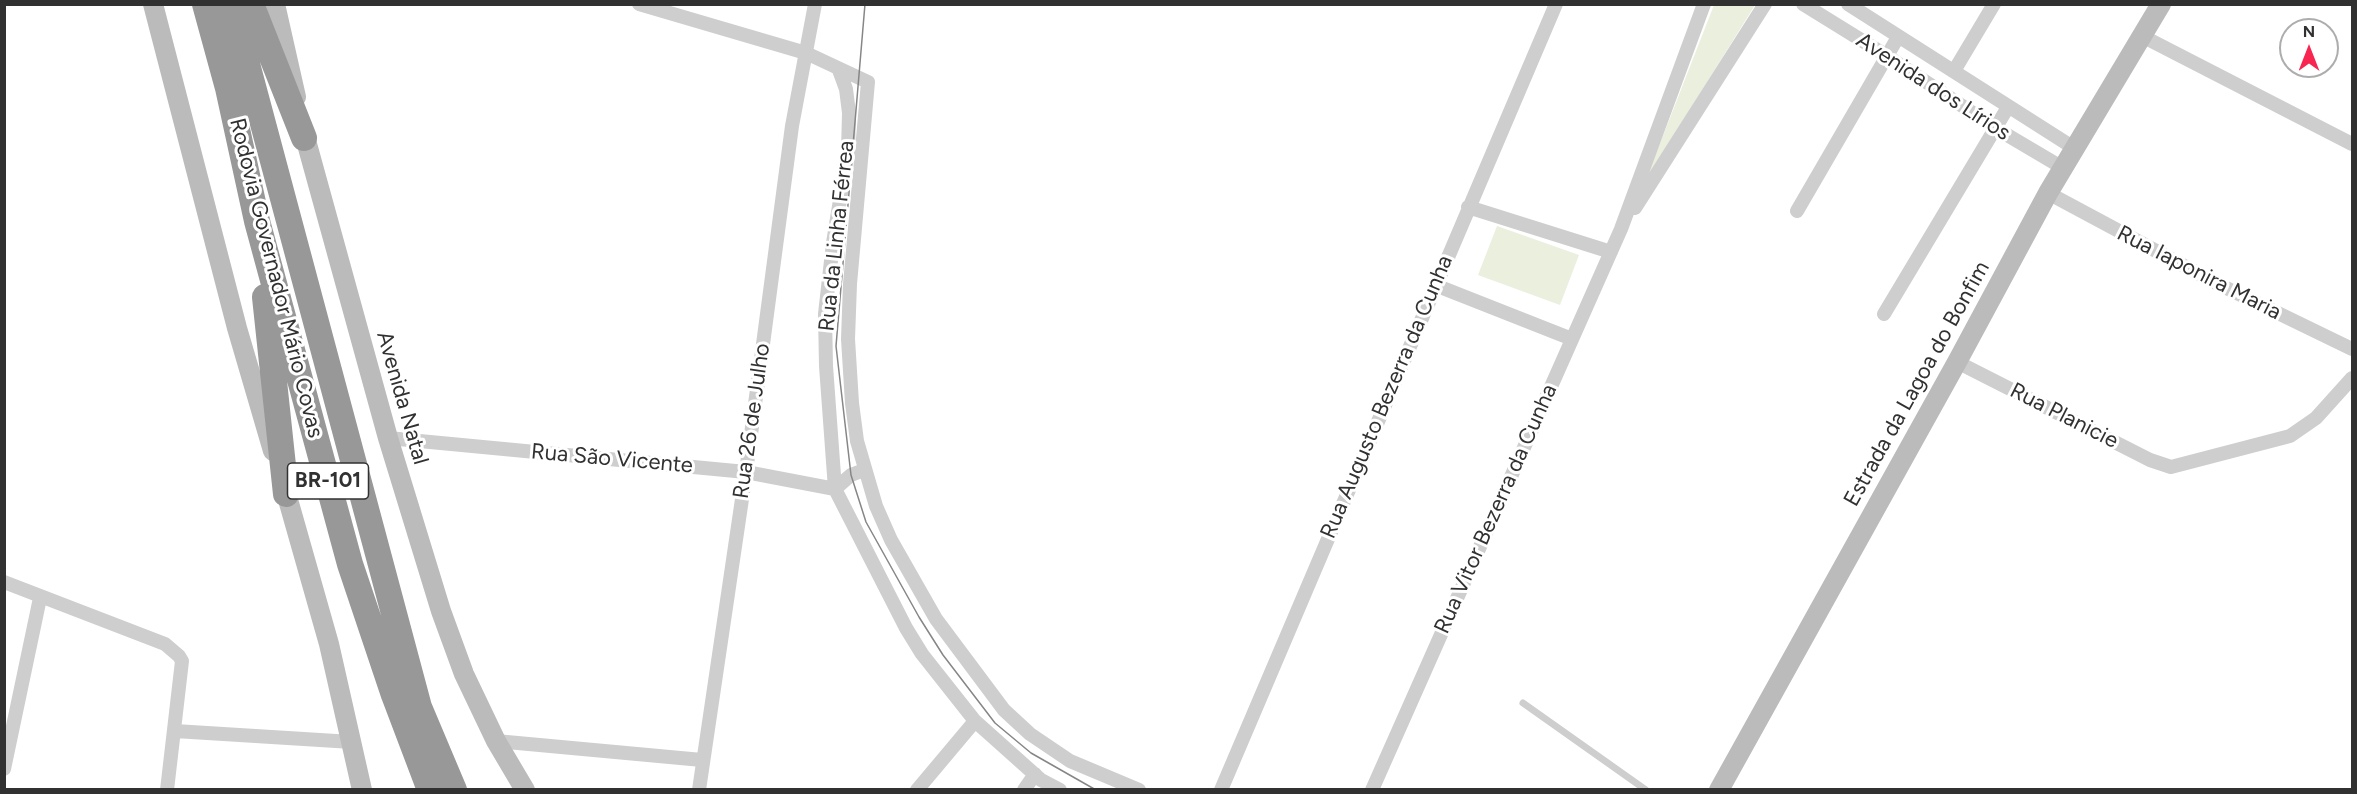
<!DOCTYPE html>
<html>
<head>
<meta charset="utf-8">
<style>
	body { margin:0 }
	#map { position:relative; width:2357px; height:794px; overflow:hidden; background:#fff; font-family:Figtree,sans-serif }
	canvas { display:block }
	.frame { position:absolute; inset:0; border:6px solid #313131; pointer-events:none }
	.north { position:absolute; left:2279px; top:18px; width:60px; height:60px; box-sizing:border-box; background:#fff; border:2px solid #adadad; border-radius:50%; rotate:0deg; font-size:16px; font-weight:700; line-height:24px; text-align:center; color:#313131 }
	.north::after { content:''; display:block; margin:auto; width:21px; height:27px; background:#f72550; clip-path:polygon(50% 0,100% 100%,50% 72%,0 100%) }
</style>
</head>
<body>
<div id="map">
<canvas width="2357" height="794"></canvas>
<div class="frame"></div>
<div class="north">N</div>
</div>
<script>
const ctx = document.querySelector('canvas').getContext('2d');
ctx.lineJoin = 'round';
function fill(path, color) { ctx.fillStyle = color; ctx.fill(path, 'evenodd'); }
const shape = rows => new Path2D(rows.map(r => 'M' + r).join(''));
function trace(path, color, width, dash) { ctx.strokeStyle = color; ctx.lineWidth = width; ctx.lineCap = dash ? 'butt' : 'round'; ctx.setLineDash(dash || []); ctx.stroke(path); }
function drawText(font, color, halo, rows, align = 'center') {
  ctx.font = font + ' Figtree,sans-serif'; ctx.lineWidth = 6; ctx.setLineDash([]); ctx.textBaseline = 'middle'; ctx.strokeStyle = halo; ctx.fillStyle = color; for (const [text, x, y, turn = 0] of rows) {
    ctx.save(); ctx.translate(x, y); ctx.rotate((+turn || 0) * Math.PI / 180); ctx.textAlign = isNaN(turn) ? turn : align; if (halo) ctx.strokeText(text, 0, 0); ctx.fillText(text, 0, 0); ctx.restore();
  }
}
const green = shape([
	[1714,5,1755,5,1645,182],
	[1497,226,1579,255,1560,305,1478,275]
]);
const lane = shape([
	[1523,703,1646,790]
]);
const street = shape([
	[639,4,806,53,868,82,850,284,848,339,852,403,857,441,876,506,891,540,936,619,1004,710,1030,734,1070,761,1139,790],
	[1803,4,1887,56,1997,129,2063,168],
	[1848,4,2074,148],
	[2142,36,2352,144],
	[839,70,846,89,849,113,848,151,833,243,825,314,826,366,835,489,906,628,922,654,975,721,1041,780,1060,790],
	[1954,71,1994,4],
	[2048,193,2214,282,2352,349],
	[1468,207,1611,252],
	[1635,208,1765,4],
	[1797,211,1898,37],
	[1435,285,1572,339],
	[1884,314,2008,107],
	[1957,362,2150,460,2171,467,2290,436,2316,418,2352,378],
	[388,438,746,472,835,489,851,475,864,470],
	[4,582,165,644,179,656,182,661,167,790],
	[175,731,352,742],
	[496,741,702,760],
	[4,769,40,598],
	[699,790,746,472,792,126,815,4],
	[917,790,975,721],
	[1024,790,1035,774],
	[1221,790,1556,4],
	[1372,790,1621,229,1704,4]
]);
const secondary = shape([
	[153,4,237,328,273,451],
	[275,4,296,97],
	[302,126,388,438,441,611,464,674,496,741,525,790],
	[283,482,329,644,362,790],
	[1719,790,1957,362,2048,193,2161,4]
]);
const highway = shape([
	[205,4,228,88,257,221,350,564,394,695,430,790],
	[231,4,419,707,454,790],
	[251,4,304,138],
	[265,297,286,494]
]);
const tram = shape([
	[865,4,836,346,851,475,866,522,919,617,943,655,995,723,1031,753,1096,790]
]);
const shields = [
	[328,481,81]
];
const shieldNames = [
	["BR-101",328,481]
];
const streetNames = [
	["Avenida dos Lírios",1933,87,33],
	["Rua da Linha Férrea",837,236,-84],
	["Rua Iaponira Maria",2199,273,27],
	["Rodovia Governador Mário Covas",276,278,76],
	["Estrada da Lagoa do Bonfim",1917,384,-61],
	["Rua Augusto Bezerra da Cunha",1387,397,-67],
	["Avenida Natal",402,398,74],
	["Rua Planicie",2064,416,27],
	["Rua 26 de Julho",752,421,-82],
	["Rua São Vicente",612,459,5],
	["Rua Vitor Bezerra da Cunha",1496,509,-66]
];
fill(green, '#eaefde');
trace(lane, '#cecece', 7);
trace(street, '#cecece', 14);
trace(secondary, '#bbb', 20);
trace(highway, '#989898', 26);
trace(tram, '#868686', 1.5);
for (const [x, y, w] of shields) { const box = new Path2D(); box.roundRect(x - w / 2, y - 18, w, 36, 4.5); ctx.fillStyle = '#fff'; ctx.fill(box); trace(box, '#313131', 1.5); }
drawText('bold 21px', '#313131', null, shieldNames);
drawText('22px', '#313131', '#fff', streetNames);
</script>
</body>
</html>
